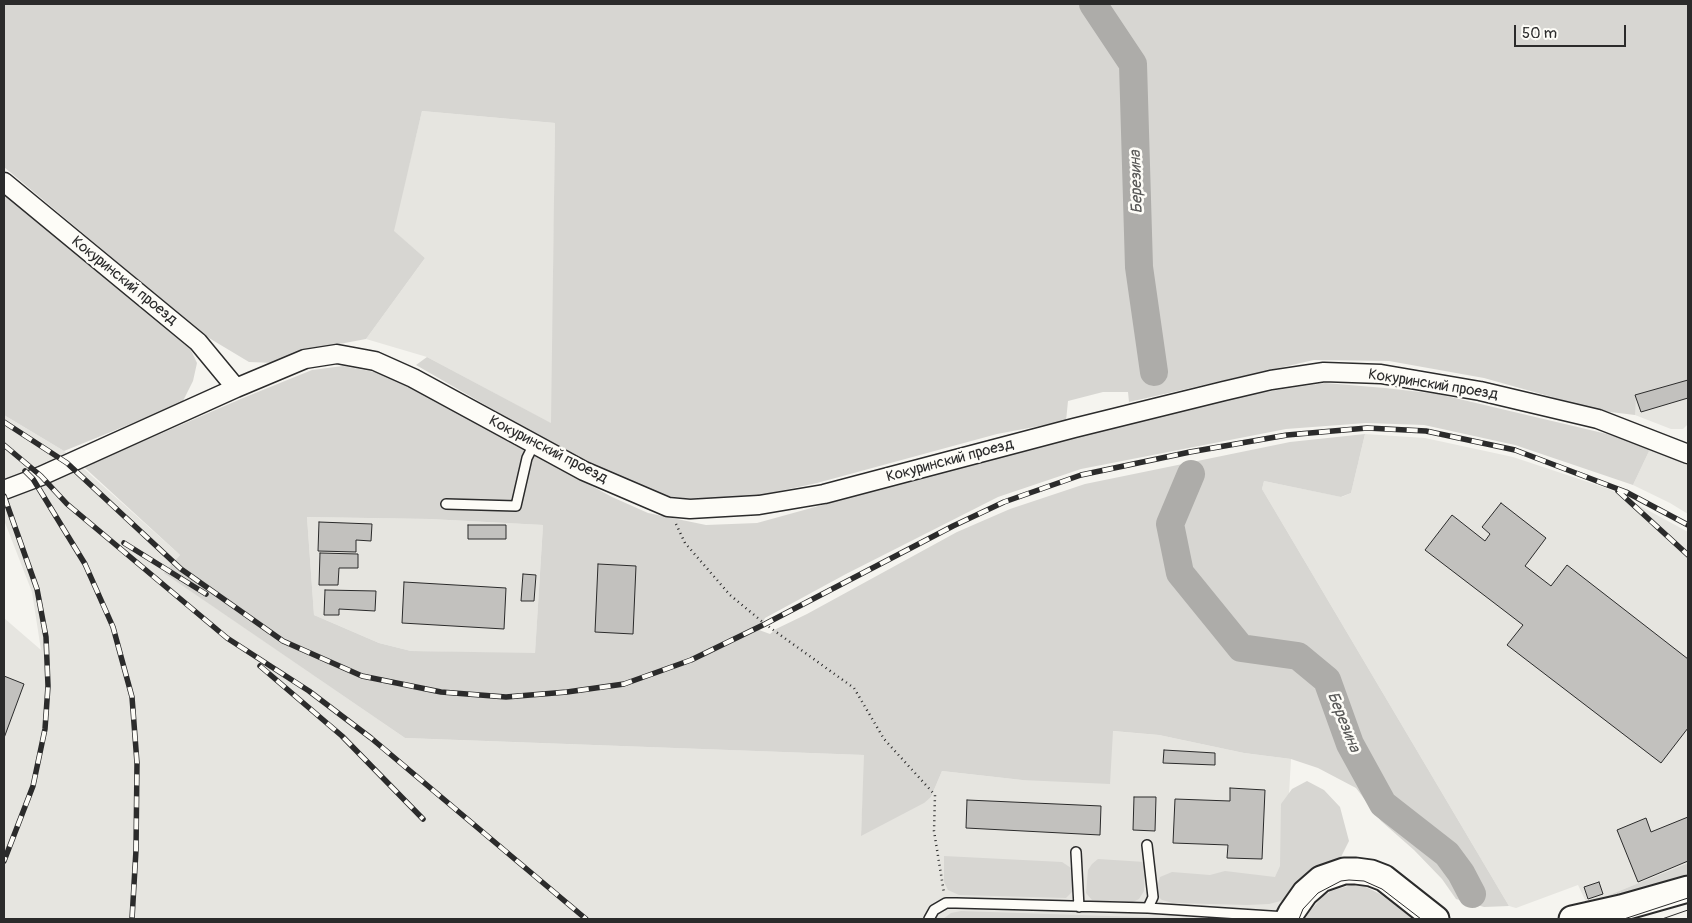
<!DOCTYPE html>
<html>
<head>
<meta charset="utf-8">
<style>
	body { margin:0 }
	#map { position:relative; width:1692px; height:923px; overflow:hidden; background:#f5f4ef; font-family:Pangolin,sans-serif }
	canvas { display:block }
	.frame { position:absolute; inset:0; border:5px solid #2b2b2b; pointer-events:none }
	.scale { position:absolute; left:1514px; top:25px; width:112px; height:22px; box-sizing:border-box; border:2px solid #2b2b2b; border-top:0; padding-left:6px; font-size:15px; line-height:18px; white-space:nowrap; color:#2b2b2b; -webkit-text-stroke:4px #fdfcf7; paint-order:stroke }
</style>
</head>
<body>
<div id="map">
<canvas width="1692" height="923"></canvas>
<div class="frame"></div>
<div class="scale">50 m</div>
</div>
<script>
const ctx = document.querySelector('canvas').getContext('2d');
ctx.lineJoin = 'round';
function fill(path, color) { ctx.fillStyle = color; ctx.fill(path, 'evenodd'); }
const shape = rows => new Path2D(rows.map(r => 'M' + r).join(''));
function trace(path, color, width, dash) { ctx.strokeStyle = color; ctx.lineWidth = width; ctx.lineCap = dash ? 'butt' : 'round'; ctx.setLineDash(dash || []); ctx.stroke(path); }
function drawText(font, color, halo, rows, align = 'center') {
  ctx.font = font + ' Pangolin,sans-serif'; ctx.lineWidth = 5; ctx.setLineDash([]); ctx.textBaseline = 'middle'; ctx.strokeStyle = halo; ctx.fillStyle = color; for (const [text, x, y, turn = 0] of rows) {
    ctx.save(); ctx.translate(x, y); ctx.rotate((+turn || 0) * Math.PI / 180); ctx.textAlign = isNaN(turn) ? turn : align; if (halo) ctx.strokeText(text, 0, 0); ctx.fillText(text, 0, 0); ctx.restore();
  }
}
const built = shape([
	[422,111,555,123,552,424,427,357,366,339,425,258,393,231],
	[1688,380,1688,424,1683,429,1671,429,1635,415,1635,395],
	[4,415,64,451,180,555,165,573,405,738,865,755,861,835,931,797,942,771,1022,780,1112,731,1159,735,1244,753,1291,759,1282,919,4,919,4,618,41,650,32,592,4,520],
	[1365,434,1425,438,1513,457,1609,489,1688,532,1688,863,1587,904,1578,885,1516,908,1509,906,1262,489,1264,481,1342,497,1351,493],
	[1651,447,1688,462,1688,514,1670,503,1633,485],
	[307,517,430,519,543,525,535,654,411,651,379,643,314,615]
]);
const green = shape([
	[4,4,1688,4,1688,380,1636,395,1635,415,1602,411,1484,378,1389,361,1314,360,1129,402,1128,392,1103,392,1068,401,1066,421,997,434,817,483,761,495,737,499,701,500,667,496,619,479,572,455,416,365,427,357,551,423,555,123,422,111,394,231,425,258,366,339,318,348,275,363,249,362,204,335,4,167],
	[4,194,189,346,197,363,193,381,182,403,64,451,4,415],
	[343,366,380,373,421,393,612,497,648,513,706,525,757,523,1007,454,1201,404,1283,389,1325,383,1385,388,1438,394,1607,434,1651,447,1633,485,1515,445,1424,425,1366,423,1286,429,1081,469,998,497,846,574,765,618,759,630,770,634,776,629,807,614,957,532,1010,509,1085,484,1290,442,1365,434,1351,493,1341,497,1264,481,1262,489,1509,906,1484,907,1456,899,1442,879,1414,850,1381,821,1356,788,1318,768,1291,759,1244,753,1159,735,1113,731,1110,784,1022,780,942,771,931,797,924,803,861,836,864,755,405,738,164,573,180,555,84,467,243,398,312,370],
	[307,517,430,519,543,525,535,653,411,651,379,643,314,615],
	[1307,781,1324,790,1340,807,1349,841,1341,857,1326,865,1289,899,1269,904,1247,905,1173,903,1162,900,1155,894,1160,877,1172,872,1210,875,1225,871,1275,877,1280,866,1281,804,1292,789],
	[944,856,1062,862,1074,870,1074,890,1066,898,959,895,948,890,944,882],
	[1098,859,1145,862,1144,891,1139,899,1133,902,1097,901,1092,900,1086,893,1088,870,1092,864],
	[1688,863,1688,880,1587,904],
	[1351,885,1364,886,1380,894,1414,919,1305,919,1309,912,1322,897,1331,891],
	[961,911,1197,919,1204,919,943,919,951,913]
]);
const river = shape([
	[1093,4,1133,64,1139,267,1154,372],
	[1191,474,1170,524,1180,573,1241,648,1298,656,1327,680,1350,744,1383,804,1447,854,1461,873,1472,894]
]);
const building = shape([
	[1688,380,1688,398,1641,412,1635,395,1688,380],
	[1501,503,1546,538,1525,566,1551,586,1567,565,1688,659,1688,728,1661,763,1507,645,1523,625,1425,550,1452,515,1485,541,1490,534,1482,527,1501,503],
	[319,522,372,524,371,541,356,540,356,552,318,551,319,522],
	[468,525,506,525,506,539,468,539,468,525],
	[320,553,358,554,358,568,339,568,338,585,319,585,320,553],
	[598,564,636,566,633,634,595,632,598,564],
	[523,574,536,575,534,601,521,601,523,574],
	[404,582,506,588,504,629,402,623,404,582],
	[325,590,376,591,375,611,339,609,339,615,324,615,325,590],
	[4,676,24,684,4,738,4,676],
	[1164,750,1215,753,1215,765,1163,763,1164,750],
	[1230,788,1265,790,1262,859,1227,858,1228,845,1173,843,1175,799,1230,801,1230,788],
	[1134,797,1156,797,1155,831,1133,830,1134,797],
	[967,800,1101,806,1100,835,966,828,967,800],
	[1688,817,1688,861,1638,882,1617,830,1646,818,1651,832,1688,817],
	[1599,882,1603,894,1588,899,1584,887,1599,882]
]);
const path = shape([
	[676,524,685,543,730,595,765,624,854,688,884,739,935,795,934,831,944,893]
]);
const lane = shape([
	[446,504,516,506,527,458,534,444],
	[1147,845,1153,897,1148,908],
	[1076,852,1079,907],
	[929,919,934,910,946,903,956,903,1148,908,1286,917]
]);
const street = shape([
	[4,182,198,342,236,388],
	[4,490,41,476,236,388,305,359,337,354,375,361,413,378,584,471,668,507,690,509,759,505,824,494,1074,428,1224,391,1271,380,1324,372,1381,374,1480,391,1598,419,1688,454]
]);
const secondary = shape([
	[1288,919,1291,913,1305,893,1321,879,1344,871,1356,871,1371,873,1384,878,1436,919],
	[1572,919,1621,908,1688,889]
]);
const tram = shape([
	[1299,919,1303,909,1318,893,1341,881,1349,880,1364,881,1382,889,1421,919],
	[1624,919,1688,898],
	[1662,919,1688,910]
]);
const rail = shape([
	[4,422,67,463,181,569,283,641,362,676,441,692,506,697,567,692,624,684,691,660,765,624,953,526,1004,502,1081,475,1190,452,1287,435,1367,428,1426,431,1515,450,1626,492,1688,525],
	[4,445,41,476,67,504,227,638,309,691,371,738,586,919],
	[25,471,33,479,85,564,113,627,132,697,137,763,136,850,132,919],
	[1618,491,1688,555],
	[4,496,37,589,46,637,48,686,45,729,33,786,4,861],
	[124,543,206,594],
	[260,666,342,736,423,819]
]);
const streetNames = [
	["Кокуринский проезд",124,281,39],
	["Кокуринский проезд",1433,385,9],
	["Кокуринский проезд",548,450,27],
	["Кокуринский проезд",950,461,-15]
];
const waterNames = [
	["Березина",1137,182,-92],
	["Березина",1343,722,68]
];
fill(built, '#e6e5e0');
fill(green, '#d7d6d2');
trace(river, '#adaca9', 28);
fill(building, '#c2c1be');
trace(building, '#2b2b2b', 1);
trace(lane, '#2b2b2b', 12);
trace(street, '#2b2b2b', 21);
trace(secondary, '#2b2b2b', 29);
trace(path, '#2b2b2b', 2.5, [1, 4]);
trace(lane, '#fdfcf7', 9);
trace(street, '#fdfcf7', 18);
trace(secondary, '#fdfcf7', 25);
trace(tram, '#2b2b2b', 1);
trace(rail, '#2b2b2b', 5.5);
trace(rail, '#fdfcf7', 4, [11]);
drawText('15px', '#2b2b2b', '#fdfcf7', streetNames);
drawText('italic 16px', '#585857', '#fdfcf7', waterNames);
</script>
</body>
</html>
